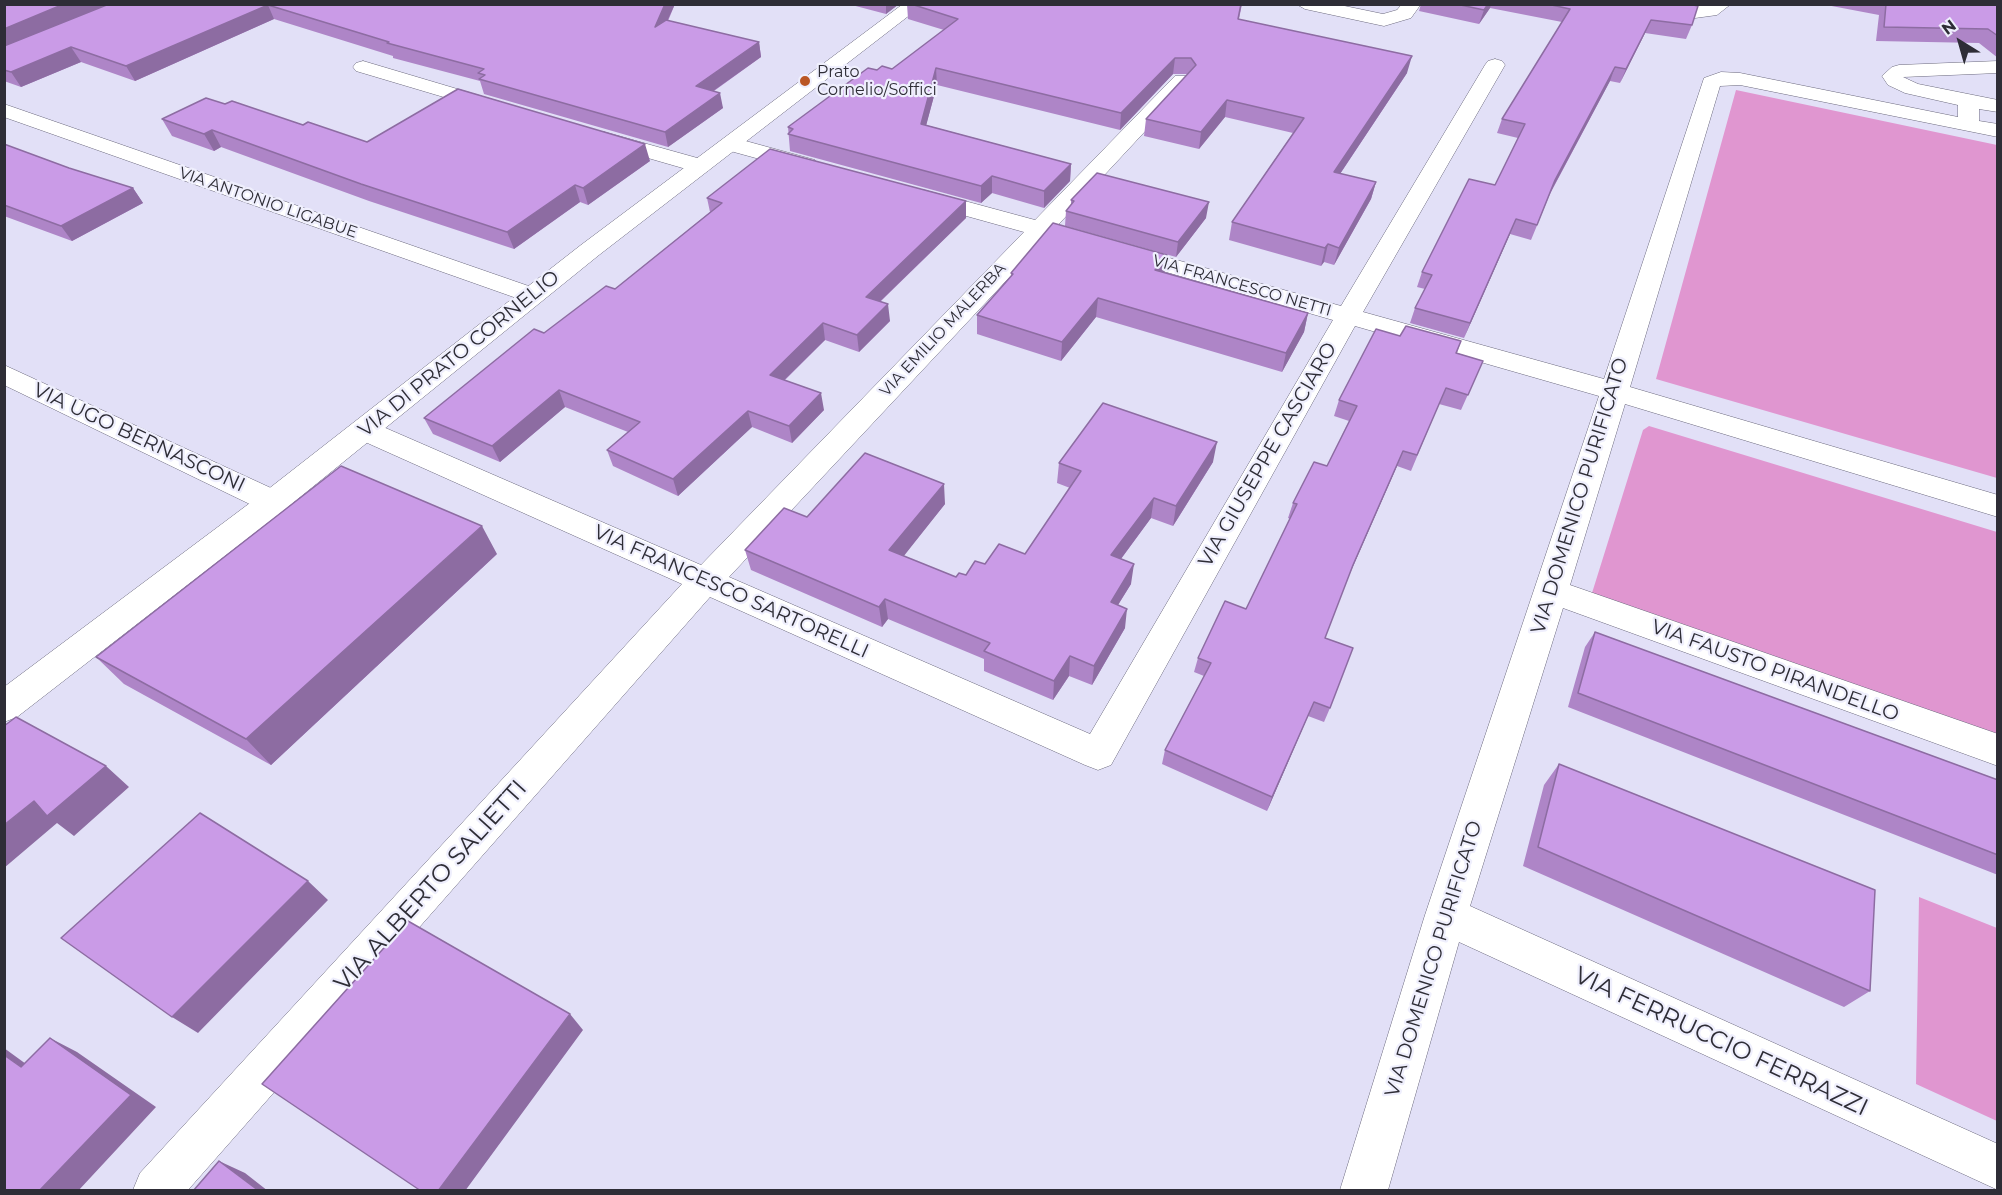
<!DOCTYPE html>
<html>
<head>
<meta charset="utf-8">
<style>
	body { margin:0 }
	#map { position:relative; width:2002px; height:1195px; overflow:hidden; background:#e2e0f7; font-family:Montserrat,sans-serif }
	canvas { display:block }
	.frame { position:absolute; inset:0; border:6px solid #2e2d36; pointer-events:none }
	.north { position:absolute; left:1930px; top:12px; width:60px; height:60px; -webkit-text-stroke:4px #efeffd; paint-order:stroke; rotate:323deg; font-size:16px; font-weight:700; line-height:24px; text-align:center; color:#2e2d36 }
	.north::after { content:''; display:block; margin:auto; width:21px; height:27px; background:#2e2d36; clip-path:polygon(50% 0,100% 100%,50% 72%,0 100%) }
</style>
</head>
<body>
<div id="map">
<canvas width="2002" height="1195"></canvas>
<div class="frame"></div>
<div class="north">N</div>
</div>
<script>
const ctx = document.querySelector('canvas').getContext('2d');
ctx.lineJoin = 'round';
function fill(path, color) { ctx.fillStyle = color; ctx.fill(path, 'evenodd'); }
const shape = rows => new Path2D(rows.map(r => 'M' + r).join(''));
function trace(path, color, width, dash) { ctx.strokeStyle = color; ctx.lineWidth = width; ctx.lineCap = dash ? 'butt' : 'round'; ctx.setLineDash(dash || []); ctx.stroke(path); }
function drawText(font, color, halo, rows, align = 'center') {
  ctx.font = font + ' Montserrat,sans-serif'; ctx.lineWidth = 4.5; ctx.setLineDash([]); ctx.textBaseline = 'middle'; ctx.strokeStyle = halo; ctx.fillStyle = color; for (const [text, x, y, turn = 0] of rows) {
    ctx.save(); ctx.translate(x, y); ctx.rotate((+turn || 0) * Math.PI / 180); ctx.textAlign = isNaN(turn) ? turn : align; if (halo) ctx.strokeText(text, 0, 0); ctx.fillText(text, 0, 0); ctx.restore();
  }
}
const green = shape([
	[1736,90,1997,145,1997,478,1656,379],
	[1649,426,1997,532,1997,737,1592,593,1643,430],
	[1919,897,1997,928,1997,1121,1916,1084]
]);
const street = shape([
	[1296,4,1335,4,1383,14,1397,10,1402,4,1421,4,1411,18,1384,26,1305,9,1296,4],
	[1636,4,1695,6,1731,4,1717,15,1695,18,1645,9,1636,4],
	[1495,59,1502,61,1505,65,1363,312,1604,379,1704,78,1721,72,1740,73,1958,117,1958,105,1905,93,1888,85,1882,76,1892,67,1899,65,1998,61,1998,73,1903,77,1918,84,1998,100,1998,112,1979,109,1979,121,1998,124,1998,137,1740,85,1720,86,1630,387,1998,495,1998,517,1625,404,1570,585,1998,734,1998,766,1563,608,1470,906,1998,1144,1998,1190,1459,942,1388,1190,1340,1190,1425,915,1599,396,1355,326,1111,765,1098,770,1085,765,710,597,188,1190,133,1190,140,1173,682,584,354,437,350,430,354,423,364,420,374,423,701,565,1024,232,916,202,912,197,916,192,924,190,1035,220,1175,76,1189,76,1192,80,1189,84,1057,226,1064,228,1068,233,1064,238,1056,240,1046,238,729,577,1090,734,1333,320,1114,257,1111,252,1114,247,1123,245,1341,306,1485,65,1488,61,1495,59],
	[363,61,501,102,504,106,501,110,494,112,356,71,353,67,356,63,363,61],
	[4,104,540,290,544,295,540,300,531,303,522,300,4,117,4,104],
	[604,132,708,161,711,166,708,171,700,173,596,143,593,138,596,133,604,132],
	[731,137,815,160,818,165,815,170,807,172,723,149,720,144,723,139,731,137],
	[4,365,284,494,288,502,284,510,273,513,262,510,4,385,4,365]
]);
const secondary = shape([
	[903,4,924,4,599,255,284,510,17,717,4,722,4,687,262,494,581,245,903,4]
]);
const wall = shape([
	[4,4,675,4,668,21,759,42,761,57,714,91,723,108,668,147,484,94,480,81,393,58,393,56,274,19,135,81,81,62,21,87,4,81],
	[848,4,899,4,886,14],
	[907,4,1242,4,1239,19,1407,73,1340,174,1376,182,1371,199,1334,265,1324,262,1321,266,1229,240,1232,222,1293,133,1225,117,1199,149,1144,136,1146,119,1188,74,1173,74,1120,130,937,85,926,125,1071,164,1070,181,1044,208,992,193,981,203,790,151,788,127,877,70,892,69,944,30,908,19],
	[1421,4,1688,4,1692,25,1686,39,1645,33,1620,83,1610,81,1550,194,1531,240,1510,234,1464,338,1410,323,1415,308,1425,289,1417,287,1422,272,1495,185,1518,138,1497,133,1502,119,1562,22,1490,8,1479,24,1419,11],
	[1821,4,1998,4,1998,58,1979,43,1876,41,1879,15],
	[225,104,367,142,650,161,588,205,580,202,514,249,369,201,221,147,214,151,172,136,162,119],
	[4,144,69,168,133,188,143,203,72,241,4,216],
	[707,198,966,218,880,302,890,321,859,352,825,340,785,380,824,410,792,443,752,427,678,496,613,466,607,450,628,432,565,407,500,462,433,434,424,418,544,333,615,289,710,212],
	[1071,200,1206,218,1176,257,1065,226,1066,211,1071,205],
	[1011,273,1164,273,1308,313,1304,332,1282,372,1096,317,1061,361,977,334,977,315,1011,276],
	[1400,336,1461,341,1457,353,1483,361,1461,410,1439,404,1411,471,1397,466,1347,580,1325,638,1330,708,1324,722,1308,716,1267,811,1162,764,1165,750,1204,676,1194,672,1198,658,1246,609,1290,519,1288,518,1293,503,1327,466,1349,421,1334,416,1339,400],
	[1213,462,1173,526,1151,518,1121,559,1131,584,1118,605,1125,628,1092,685,1069,676,1053,700,984,671,984,659,888,619,882,627,751,570,745,550,807,517,945,504,903,556,956,577,966,575,985,564,1025,554,1070,488,1057,483,1059,463],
	[497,554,271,765,124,684,96,657],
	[1595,632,1998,780,1998,875,1568,707,1585,647],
	[1559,764,1870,991,1844,1007,1523,866,1544,785]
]);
const shadedWall = shape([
	[64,4,108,4,4,47,4,29],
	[665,4,675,4,658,41,655,27],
	[886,4,899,4,886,14],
	[1488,4,1491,4,1490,8,1479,24,1484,10],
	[268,5,274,19,135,81,126,66],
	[1651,20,1645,33,1620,83,1626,69],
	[759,42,761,57,699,101,696,86],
	[71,47,81,62,21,87,11,72],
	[1412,56,1407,73,1330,189,1334,172],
	[1175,58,1173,74,1120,130,1121,113],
	[1615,67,1610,81,1549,195,1555,180],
	[936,68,937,85,922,141,921,124],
	[720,93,723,108,668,147,665,132],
	[1227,100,1225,117,1199,149,1201,132],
	[212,130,221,147,214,151,204,134],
	[645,144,650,161,588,205,583,188],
	[1071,164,1070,181,1044,208,1044,191],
	[992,176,992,193,981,203,981,186],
	[1376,182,1371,199,1334,265,1339,248],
	[575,185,580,202,514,249,507,232],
	[133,188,143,203,72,241,61,226],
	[966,201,966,218,868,313,866,297],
	[1209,202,1206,218,1176,257,1178,242],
	[1516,219,1510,234,1464,338,1470,323],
	[1328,244,1324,262,1321,266,1325,248],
	[1167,255,1164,274,1155,270],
	[1098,298,1096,317,1061,361,1062,342],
	[888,304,890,321,859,352,857,335],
	[1308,313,1304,332,1282,372,1286,353],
	[823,323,825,340,773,391,770,375],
	[559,390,565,407,500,462,492,446],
	[821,393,824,410,792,443,789,426],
	[748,411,752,427,678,496,673,479],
	[1217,442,1213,462,1173,526,1176,506],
	[1403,451,1397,466,1347,580,1353,565],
	[944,484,945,504,892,571,889,550],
	[1154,498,1151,518,1109,575,1111,555],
	[482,526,497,554,271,765,246,739],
	[1134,564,1131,584,1108,621,1111,602],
	[885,599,888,619,882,627,879,607],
	[1127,609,1125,628,1092,685,1094,666],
	[1070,656,1069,676,1053,700,1054,681],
	[1314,702,1308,716,1267,811,1272,797],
	[106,766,129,787,74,836,57,823,4,868,4,825,34,801],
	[308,881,328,900,198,1033,172,1017],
	[570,1014,583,1030,465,1191,438,1191],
	[50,1038,77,1052,156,1107,78,1191,39,1191],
	[4,1048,48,1080,21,1067,4,1055],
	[219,1161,245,1173,268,1191,259,1191]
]);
const building = shape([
	[4,4,64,4,4,29,4,4],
	[109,4,665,4,655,27,666,20,759,42,696,86,720,93,665,132,479,79,485,75,478,73,484,69,387,43,389,42,268,5,126,66,71,47,11,72,4,70,4,46,109,4],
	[911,4,1241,4,1238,19,1412,56,1334,172,1376,182,1339,248,1328,244,1325,248,1232,222,1304,118,1227,100,1201,132,1146,119,1196,65,1191,58,1175,58,1121,113,936,68,921,124,1071,164,1044,191,992,176,981,186,788,134,793,129,788,127,868,68,877,70,882,66,892,69,958,19,911,4],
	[1456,4,1488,4,1484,10,1456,4],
	[1547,4,1688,4,1698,6,1692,25,1651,20,1626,69,1615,67,1555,180,1537,225,1516,219,1470,323,1415,308,1432,275,1422,272,1469,179,1495,185,1525,124,1502,119,1570,9,1547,4],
	[1886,4,1998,4,1998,36,1988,29,1884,27,1886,4],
	[458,89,645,144,583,188,575,185,507,232,361,184,212,130,204,134,162,119,206,98,225,104,232,101,303,125,308,122,367,142,458,89],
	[4,144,69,168,133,188,61,226,4,205,4,144],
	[770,149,966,201,866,297,888,304,857,335,823,323,770,375,821,393,789,426,748,411,673,479,607,450,640,422,559,390,492,446,424,418,534,329,544,333,606,286,615,289,722,203,707,198,770,149],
	[1097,173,1209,202,1178,242,1066,211,1074,201,1071,200,1097,173],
	[1053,223,1167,255,1155,270,1308,313,1286,353,1098,298,1062,342,977,315,1013,274,1011,273,1053,223],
	[1406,326,1461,341,1456,353,1483,361,1468,395,1446,388,1417,455,1403,451,1353,565,1325,638,1353,648,1330,708,1314,702,1272,797,1165,750,1211,663,1198,658,1225,601,1246,609,1297,504,1293,503,1314,462,1327,466,1357,406,1339,400,1376,329,1400,336,1406,326],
	[1103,403,1217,442,1176,506,1154,498,1111,555,1134,564,1111,602,1127,609,1094,666,1070,656,1054,681,984,651,990,643,885,599,879,607,745,550,784,508,807,517,865,453,944,484,889,550,956,577,959,573,966,575,975,561,985,564,999,544,1025,554,1081,471,1059,463,1103,403],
	[341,466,482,526,246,739,96,657,341,466],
	[1595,632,1998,780,1998,855,1578,693,1595,632],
	[16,717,106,766,47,816,34,801,4,825,4,726,16,717],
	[1559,764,1875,890,1870,991,1538,847,1559,764],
	[200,813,308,881,172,1017,61,938,200,813],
	[408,921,570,1014,438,1191,421,1191,262,1084,408,921],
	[50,1038,131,1095,39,1191,4,1191,4,1055,21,1067,50,1038],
	[219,1161,259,1191,193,1191,219,1161]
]);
const markers = [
	[805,81,6,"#ba5624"]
];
const farPoinames = [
	["Prato",817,72],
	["Cornelio/Soffici",817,90]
];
const farStreetnames = [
	["VIA ANTONIO LIGABUE",268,203,19],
	["VIA FRANCESCO NETTI",1242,286,16],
	["VIA EMILIO MALERBA",943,330,-47]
];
const streetNames = [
	["VIA DI PRATO CORNELIO",459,354,-39],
	["VIA UGO BERNASCONI",139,438,25],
	["VIA GIUSEPPE CASCIARO",1268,455,-60],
	["VIA DOMENICO PURIFICATO",1580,496,-73],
	["VIA FRANCESCO SARTORELLI",731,592,24],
	["VIA FAUSTO PIRANDELLO",1775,671,20],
	["VIA DOMENICO PURIFICATO",1434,959,-73]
];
const nearStreetnames = [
	["VIA ALBERTO SALIETTI",431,886,-48],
	["VIA FERRUCCIO FERRAZZI",1721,1042,25]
];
fill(green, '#e096d0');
trace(street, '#6c6a7e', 1);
trace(secondary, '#6c6a7e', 1);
fill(street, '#fff');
fill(secondary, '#fff');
fill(wall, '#ae85c7');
fill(shadedWall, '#8d6ca2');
fill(building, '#ca9be7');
trace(building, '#8d6ca2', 1.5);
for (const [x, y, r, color] of markers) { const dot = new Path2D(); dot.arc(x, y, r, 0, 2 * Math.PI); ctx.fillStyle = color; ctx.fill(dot); trace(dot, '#efeffd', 2); }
drawText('16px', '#2e2d36', '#efeffd', farPoinames, 'left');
drawText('16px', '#2e2d36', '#efeffd', farStreetnames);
drawText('20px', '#2e2d36', '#efeffd', streetNames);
drawText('24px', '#2e2d36', '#efeffd', nearStreetnames);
</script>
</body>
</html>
